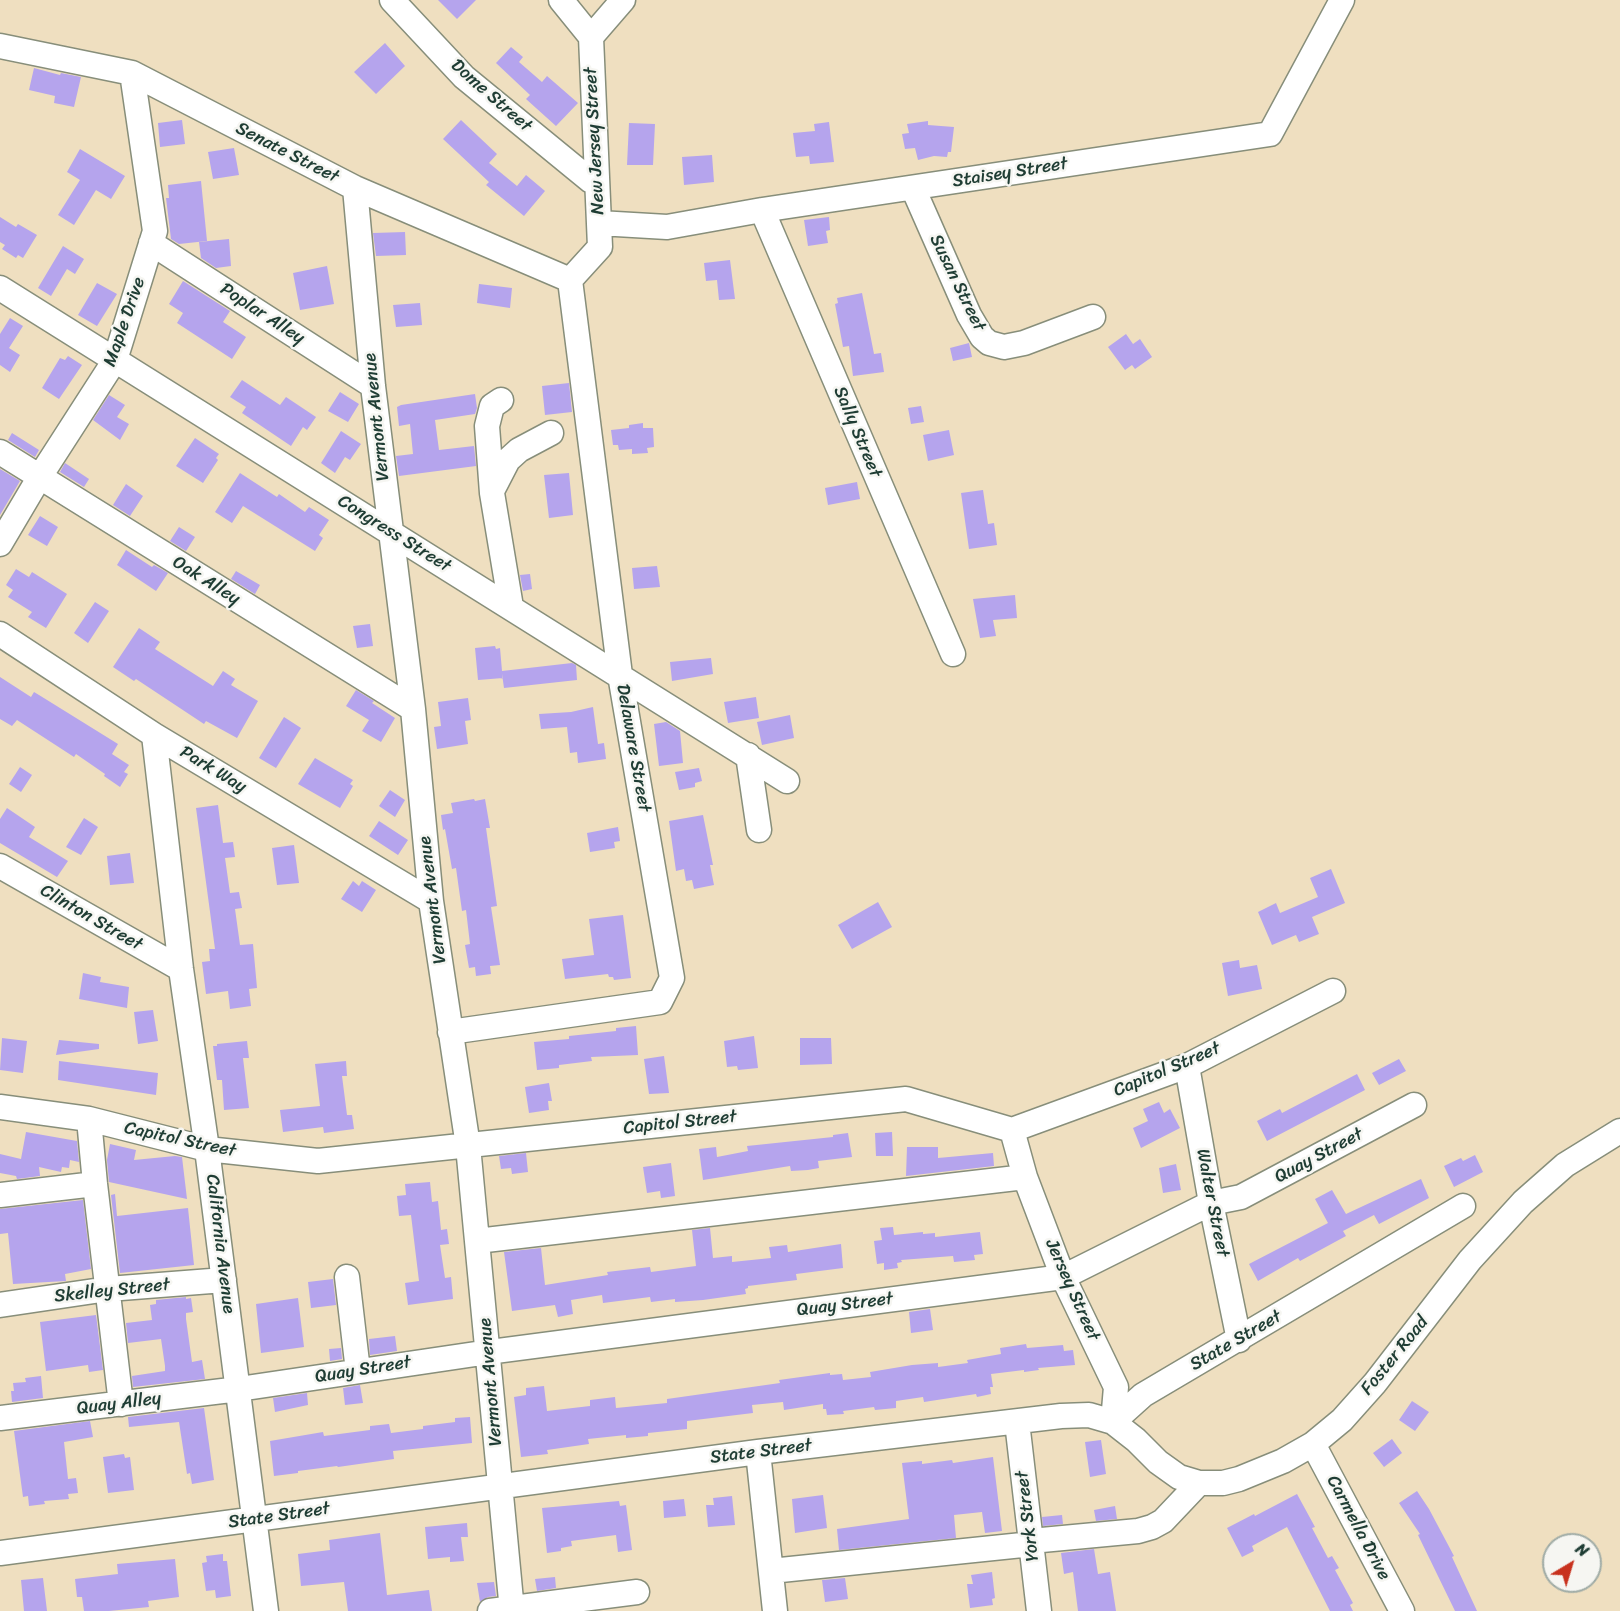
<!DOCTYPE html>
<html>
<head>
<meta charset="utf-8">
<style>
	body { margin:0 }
	#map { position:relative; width:1620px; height:1611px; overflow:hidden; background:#efdfc0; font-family:Sriracha,sans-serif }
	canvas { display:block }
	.north { position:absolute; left:1542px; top:1533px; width:60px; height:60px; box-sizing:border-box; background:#f6f6f2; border:2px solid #a0aca6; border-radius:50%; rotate:38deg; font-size:16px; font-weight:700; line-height:24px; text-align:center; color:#1f3d34 }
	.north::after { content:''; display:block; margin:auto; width:21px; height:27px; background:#c8321e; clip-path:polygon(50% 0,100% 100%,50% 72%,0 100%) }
</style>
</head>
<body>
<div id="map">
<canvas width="1620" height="1611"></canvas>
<div class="north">N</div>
</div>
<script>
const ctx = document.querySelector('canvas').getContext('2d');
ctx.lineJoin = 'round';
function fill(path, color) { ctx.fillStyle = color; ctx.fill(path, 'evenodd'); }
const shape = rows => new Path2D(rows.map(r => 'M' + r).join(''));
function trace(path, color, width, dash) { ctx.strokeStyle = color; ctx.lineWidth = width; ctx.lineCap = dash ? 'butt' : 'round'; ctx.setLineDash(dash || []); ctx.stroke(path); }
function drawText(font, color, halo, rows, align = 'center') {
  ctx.font = font + ' Sriracha,sans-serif'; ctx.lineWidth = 5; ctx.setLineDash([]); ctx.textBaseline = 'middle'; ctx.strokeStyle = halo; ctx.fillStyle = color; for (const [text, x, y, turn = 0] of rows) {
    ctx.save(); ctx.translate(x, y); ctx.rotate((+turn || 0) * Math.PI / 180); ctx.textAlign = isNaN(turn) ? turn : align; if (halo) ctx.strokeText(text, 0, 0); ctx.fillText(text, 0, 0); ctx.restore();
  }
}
const building = shape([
	[438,0,476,0,457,19],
	[385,43,405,66,376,94,354,72],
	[511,47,523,57,519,62,542,82,547,76,578,103,556,126,526,99,530,95,496,63],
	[34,68,60,75,61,73,81,77,74,107,54,103,55,96,29,90],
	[182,120,185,144,160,147,158,123],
	[461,120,497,154,489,163,517,186,526,175,545,191,524,216,486,185,489,182,443,139],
	[928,121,928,125,954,127,951,152,948,152,947,157,934,156,918,160,915,148,905,149,902,134,909,133,907,124],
	[829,122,834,162,810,164,809,156,796,157,793,133,815,131,814,124],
	[629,123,655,124,653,165,627,165],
	[234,148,239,175,213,179,208,152],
	[80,149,125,176,111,199,96,190,74,225,58,215,80,180,67,172],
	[712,155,714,182,684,185,682,157],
	[201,181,207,241,179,244,171,239,166,198,169,198,168,185],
	[0,217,16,227,18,224,37,235,23,258,18,255,16,258,2,249,5,245,0,242],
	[829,217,830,230,826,231,828,243,808,246,804,220],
	[405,232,406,255,376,256,373,233],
	[229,239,231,266,216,268,201,258,199,242],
	[63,246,84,259,75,274,67,269,51,296,38,288],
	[730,260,735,299,719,300,717,280,706,281,704,263],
	[327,266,334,304,300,310,293,273],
	[183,281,230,311,223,322,246,337,232,359,177,323,183,313,169,304],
	[97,283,117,294,97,326,78,315],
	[479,284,512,288,510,308,477,303],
	[862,293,874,354,881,353,884,372,853,376,849,346,843,347,835,304,838,303,837,298],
	[420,303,422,325,396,327,393,305],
	[10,318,23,326,9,348,20,355,10,372,0,365,0,334],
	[1126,334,1133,344,1140,339,1152,357,1135,369,1132,365,1125,370,1108,347],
	[969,343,972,357,953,361,950,348],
	[68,356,82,365,59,399,42,388,60,358,65,360],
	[242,380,280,405,286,397,316,417,307,430,303,427,291,446,242,413,246,407,230,397],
	[569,383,572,412,545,415,542,386],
	[340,392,359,404,348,422,328,411],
	[475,394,477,408,475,414,435,420,439,450,474,446,476,466,399,476,396,456,413,454,410,424,399,426,397,407,401,405],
	[109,395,125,405,117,417,129,424,120,440,93,420],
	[921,406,924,422,911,424,908,408],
	[643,423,643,428,653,428,654,447,647,448,648,453,632,454,632,449,619,450,618,445,613,445,611,430,629,428,629,425],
	[949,430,954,455,928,461,923,435],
	[341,431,361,444,350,460,345,457,335,473,321,463],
	[12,433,39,450,35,457,8,440],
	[195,438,219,454,216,458,218,460,203,483,176,466],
	[65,463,89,479,84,487,60,472],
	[0,469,20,481,0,515],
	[240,473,277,497,279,494,305,512,309,507,329,520,319,535,323,538,315,551,243,506,232,523,215,512],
	[569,473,573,515,549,518,544,475],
	[857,482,860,499,828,505,825,488],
	[126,484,143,496,130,516,113,505],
	[983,490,988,524,994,523,997,545,969,549,961,493],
	[40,516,58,527,47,546,28,535],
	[179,527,195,537,186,551,170,541],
	[126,550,152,567,154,565,168,573,156,591,117,565],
	[657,566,660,587,634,589,632,568],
	[16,569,29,577,32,572,67,594,46,628,28,617,32,612,8,597,13,590,6,585],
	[236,571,260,585,255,594,231,579],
	[530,574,532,589,523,591,520,575],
	[1015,595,1017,618,993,620,996,636,980,638,973,599],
	[95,602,109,611,88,643,74,633],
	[370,624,373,646,357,648,353,626],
	[139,628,160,642,155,649,213,686,223,671,235,679,231,685,258,701,237,738,206,721,204,724,136,679,134,681,113,667],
	[495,646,496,649,500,648,502,671,572,663,576,665,577,680,504,688,502,674,503,678,478,680,475,648],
	[711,658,713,674,672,681,670,662],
	[0,677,31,697,34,692,39,695,118,744,112,754,129,765,124,772,128,774,120,787,104,776,105,774,76,754,74,757,17,720,12,726,0,719],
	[356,690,374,701,372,703,395,718,381,742,362,731,369,720,346,706],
	[756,697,759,718,728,723,724,702],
	[468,698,471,720,465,721,468,744,437,749,434,727,441,726,438,702],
	[593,707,598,744,604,743,606,759,578,763,577,752,570,753,567,727,541,729,539,714,571,712],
	[790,715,794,738,762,745,757,722],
	[284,717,301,728,276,768,259,758],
	[666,722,680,731,683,763,659,766,654,724],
	[315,758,353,780,350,784,353,786,340,808,298,784],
	[20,767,32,775,21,792,9,784],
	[699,768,702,781,695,783,695,787,679,790,675,772],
	[390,790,405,800,395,817,379,806],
	[474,799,475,801,485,799,490,828,486,828,497,906,491,907,500,965,490,966,491,974,476,976,475,967,469,968,465,945,470,944,466,910,462,911,456,868,452,869,445,829,443,830,441,815,453,813,451,803],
	[218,805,223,843,233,842,235,857,225,858,230,893,239,892,242,908,235,909,240,945,253,944,257,988,249,989,251,1006,230,1009,228,991,206,994,202,962,210,961,209,949,215,949,196,808],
	[7,808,35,827,29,837,68,861,57,877,0,843,0,819],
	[703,815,713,865,710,865,714,885,694,889,692,880,686,881,684,869,676,871,669,821],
	[84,818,98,827,81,855,66,847],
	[379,821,408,840,398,855,369,836],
	[618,827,620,841,614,842,615,848,590,852,587,833],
	[294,845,299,883,277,885,272,848],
	[130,853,134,883,110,885,107,856],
	[1331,869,1345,903,1312,917,1319,934,1299,942,1296,935,1272,945,1258,912,1276,903,1280,913,1318,897,1310,878],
	[353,881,359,886,362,881,376,890,362,912,341,899],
	[878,902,892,927,852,949,838,925],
	[623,915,631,978,614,980,613,977,609,977,608,974,565,979,562,959,594,955,589,919],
	[1239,960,1240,968,1257,965,1262,989,1228,996,1222,963],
	[83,973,101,977,100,982,129,987,127,1008,79,999],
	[153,1010,158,1041,138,1044,134,1012],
	[636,1026,638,1055,591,1057,592,1061,559,1065,559,1068,537,1070,534,1042,569,1039,569,1036,616,1031,616,1028],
	[754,1036,758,1068,738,1070,737,1066,727,1067,724,1041],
	[2,1038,27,1041,23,1073,0,1070],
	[800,1038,831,1038,832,1064,800,1065],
	[59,1040,99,1044,99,1049,56,1055],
	[247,1041,249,1058,243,1058,249,1108,224,1110,222,1080,217,1080,213,1046,217,1046,217,1044],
	[664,1056,669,1093,649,1094,644,1059],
	[1399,1059,1406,1071,1379,1085,1372,1073],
	[59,1061,158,1073,156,1095,58,1080],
	[346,1061,347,1076,342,1076,347,1115,352,1115,354,1129,324,1133,323,1127,283,1132,280,1110,320,1106,315,1064],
	[1357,1074,1365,1090,1267,1141,1257,1121,1280,1109,1282,1113],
	[549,1083,552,1101,548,1101,549,1110,529,1113,525,1087],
	[1159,1102,1164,1113,1170,1109,1180,1128,1141,1148,1133,1128,1148,1121,1143,1109],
	[26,1132,77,1141,79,1162,70,1160,69,1168,62,1167,61,1172,39,1167,40,1176,17,1179,16,1176,0,1173,0,1154,21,1159],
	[892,1132,893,1156,876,1156,875,1133],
	[848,1133,852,1157,818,1161,819,1168,808,1170,791,1171,790,1166,703,1180,699,1149,716,1147,717,1157,748,1151,747,1146,833,1137,833,1135],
	[110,1144,136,1150,134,1160,175,1156,182,1157,187,1199,109,1182,107,1160],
	[907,1147,938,1147,938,1158,993,1153,994,1166,906,1176],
	[526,1153,528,1172,512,1174,511,1168,501,1169,499,1156],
	[1475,1155,1483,1172,1454,1187,1444,1166,1461,1158,1463,1161],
	[671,1163,675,1196,661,1198,660,1191,647,1193,643,1167],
	[1176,1164,1181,1190,1163,1193,1159,1168],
	[1421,1179,1429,1198,1379,1224,1374,1215,1343,1231,1346,1236,1300,1261,1298,1258,1258,1281,1249,1264,1328,1223,1315,1199,1332,1190,1346,1214],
	[430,1182,432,1202,438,1201,441,1230,447,1229,449,1244,440,1245,445,1278,451,1277,453,1299,408,1305,405,1283,419,1281,411,1215,399,1216,397,1196,406,1195,405,1184],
	[115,1194,117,1216,188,1208,194,1265,120,1273,111,1195],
	[83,1200,91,1269,65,1274,66,1281,13,1284,8,1233,0,1234,0,1209],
	[893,1227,894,1235,923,1232,923,1234,935,1233,935,1237,980,1232,983,1254,974,1255,975,1260,954,1262,953,1256,901,1260,902,1262,897,1263,898,1268,884,1270,884,1263,877,1264,874,1241,882,1240,880,1228],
	[710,1228,713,1258,732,1256,732,1262,771,1258,769,1247,787,1245,788,1252,841,1244,843,1268,796,1274,797,1280,748,1286,748,1288,745,1289,746,1294,703,1300,675,1302,675,1299,651,1302,650,1297,603,1303,602,1295,571,1300,573,1314,558,1317,555,1305,512,1311,504,1252,541,1248,545,1285,608,1275,607,1272,650,1267,651,1272,696,1266,692,1230],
	[333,1279,336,1305,311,1308,308,1282],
	[186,1297,186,1299,191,1298,193,1312,186,1313,186,1319,192,1362,202,1360,205,1379,133,1387,132,1376,165,1371,165,1366,161,1339,128,1343,126,1323,152,1320,150,1305,156,1304,156,1300],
	[298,1298,304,1347,261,1353,256,1304],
	[930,1309,933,1330,911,1333,909,1312],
	[96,1315,103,1370,89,1372,88,1365,46,1371,40,1322],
	[395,1336,397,1351,370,1355,369,1339],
	[1026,1344,1027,1348,1063,1345,1064,1351,1073,1350,1075,1365,1038,1368,1039,1370,1024,1372,1024,1370,991,1374,993,1387,990,1387,991,1394,977,1397,976,1394,924,1402,923,1397,896,1401,896,1408,875,1410,874,1407,843,1411,844,1414,827,1415,826,1409,823,1409,823,1404,784,1410,783,1402,752,1405,753,1413,687,1421,687,1429,648,1433,648,1436,626,1438,626,1435,588,1439,589,1444,547,1450,548,1454,521,1457,514,1397,526,1395,526,1388,544,1386,547,1411,590,1406,590,1400,615,1397,616,1408,667,1403,667,1399,780,1383,779,1380,830,1373,830,1375,842,1374,843,1380,871,1377,870,1372,912,1365,938,1363,938,1367,968,1363,967,1360,1001,1354,1000,1348],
	[341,1348,342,1359,330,1361,329,1349],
	[41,1376,43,1398,12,1402,11,1391,14,1391,13,1383,26,1382,25,1378],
	[360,1385,363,1403,345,1405,343,1388],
	[307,1393,308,1405,275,1412,273,1398],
	[1412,1401,1429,1412,1415,1431,1399,1420],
	[204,1408,214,1480,192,1484,190,1473,187,1474,179,1422,129,1427,128,1417],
	[470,1417,472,1443,393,1451,394,1459,338,1467,337,1466,298,1471,298,1473,274,1476,270,1441,323,1432,324,1436,370,1430,370,1426,389,1424,391,1433,423,1429,423,1426,455,1422,455,1418],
	[90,1421,93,1437,64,1442,68,1479,76,1478,78,1493,68,1494,69,1499,44,1501,45,1504,29,1506,28,1496,23,1497,14,1431],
	[1392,1439,1402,1453,1384,1467,1373,1453],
	[1101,1440,1106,1474,1090,1477,1085,1442],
	[124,1454,125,1458,130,1457,134,1490,108,1493,103,1457],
	[993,1457,1002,1531,985,1533,982,1512,954,1515,956,1538,839,1550,837,1529,909,1519,902,1463,922,1461,922,1464,952,1460,953,1463],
	[1417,1491,1429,1509,1454,1556,1452,1557,1477,1611,1455,1611,1418,1535,1420,1534,1399,1503],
	[1297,1494,1315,1527,1312,1528,1328,1558,1332,1556,1339,1568,1335,1570,1353,1603,1350,1605,1353,1611,1330,1611,1287,1527,1252,1546,1254,1551,1242,1557,1227,1528,1254,1514,1255,1516],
	[823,1495,827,1528,795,1533,792,1499],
	[732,1496,735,1525,708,1527,706,1505,714,1505,713,1498],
	[684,1499,686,1516,664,1518,663,1501],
	[619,1501,620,1506,626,1505,632,1550,618,1552,616,1535,571,1541,572,1546,561,1548,561,1551,547,1553,542,1508],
	[1115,1506,1117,1519,1096,1521,1094,1510],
	[1062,1515,1063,1524,1043,1526,1042,1517],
	[467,1523,468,1537,461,1537,464,1561,450,1562,450,1557,428,1559,425,1527],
	[380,1533,387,1595,429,1590,432,1611,348,1611,344,1582,301,1586,298,1554,330,1550,329,1540],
	[1094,1549,1098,1574,1110,1572,1116,1611,1078,1611,1073,1572,1064,1574,1061,1553],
	[223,1554,223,1561,227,1561,231,1596,216,1598,215,1590,206,1591,202,1563,207,1562,206,1556],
	[175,1559,179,1597,148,1601,149,1607,109,1611,84,1611,82,1597,77,1597,75,1579,118,1574,117,1564],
	[992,1572,995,1598,992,1599,993,1605,970,1608,967,1584,973,1584,971,1575],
	[555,1577,556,1588,537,1591,535,1579],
	[43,1578,47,1611,24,1611,21,1580],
	[845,1578,848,1599,825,1602,822,1580],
	[494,1582,496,1596,488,1597,480,1602,477,1583]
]);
const minor = shape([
	[392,0,464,77,591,181,597,181],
	[561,0,591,37,600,247,570,280],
	[591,37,623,0],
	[0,46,132,73,355,188,570,280],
	[355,188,373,386,413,709,431,901,468,1146,512,1611],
	[913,188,969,315,982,337,989,343,1004,347,1024,343,1093,317],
	[762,210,953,654],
	[599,223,667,227,762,210,1270,134,1342,0],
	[151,243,373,386],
	[0,288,787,781],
	[501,400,492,406,487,426,492,493,511,607],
	[0,452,413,709],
	[493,489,508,460,519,450,551,433],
	[0,544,39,478,115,360,155,231,132,73],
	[0,634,154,735,431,901],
	[154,735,181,969,207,1149,266,1611],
	[748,755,759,830],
	[0,866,181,969],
	[450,1032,660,1002,672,978,620,675,570,280],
	[1187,1066,1211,1203,1239,1340],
	[0,1107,89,1119,207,1149,318,1161,906,1099,1012,1130,1187,1066,1333,991],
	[89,1119,95,1184,121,1404],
	[1012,1130,1025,1177,1063,1277,1116,1387,1113,1422],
	[0,1195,95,1184],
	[477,1241,1025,1177],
	[347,1277,358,1371],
	[0,1305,108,1289,224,1280],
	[0,1418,239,1389,489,1352,1063,1277,1211,1203,1241,1197,1414,1105],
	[1017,1422,1039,1611],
	[1113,1422,1143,1395,1463,1206],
	[1313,1444,1402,1611],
	[758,1452,775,1611],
	[1031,1541,1138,1531,1152,1527,1163,1521,1199,1483],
	[0,1553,758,1452,1061,1416,1089,1415,1113,1422,1136,1440,1158,1462,1179,1477,1199,1483,1223,1483,1239,1479,1283,1461,1313,1444,1342,1420,1375,1383,1470,1260,1523,1202,1565,1165,1620,1131],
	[771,1571,1032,1544],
	[490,1611,637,1592]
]);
const streetNames = [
	["Dome Street",491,96,41],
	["New Jersey Street",595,141,-93],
	["Senate Street",287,153,27],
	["Staisey Street",1010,173,-9],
	["Susan Street",957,283,64],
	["Poplar Alley",262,314,33],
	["Maple Drive",125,322,-71],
	["Vermont Avenue",377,417,-96],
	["Sally Street",857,432,67],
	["Congress Street",394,534,32],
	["Oak Alley",206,581,32],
	["Delaware Street",633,748,80],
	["Park Way",213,770,31],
	["Vermont Avenue",433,900,-97],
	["Clinton Street",91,918,30],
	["Capitol Street",1167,1070,-23],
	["Capitol Street",680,1123,-6],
	["Capitol Street",180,1140,12],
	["Quay Street",1319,1156,-28],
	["Walter Street",1212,1203,79],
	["California Avenue",220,1244,83],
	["Jersey Street",1072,1290,66],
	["Skelley Street",112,1291,-6],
	["Quay Street",845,1305,-7],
	["State Street",1236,1341,-30],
	["Foster Road",1395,1356,-51],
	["Quay Street",363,1370,-9],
	["Vermont Avenue",491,1382,-95],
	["Quay Alley",119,1404,-7],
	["State Street",761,1452,-7],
	["State Street",279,1516,-8],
	["York Street",1028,1516,-97],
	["Carmella Drive",1358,1528,62]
];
fill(building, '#b5a4ed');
trace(minor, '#878e7a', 27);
trace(minor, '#fff', 24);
drawText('18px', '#1f3d34', '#f6f6f2', streetNames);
</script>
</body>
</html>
